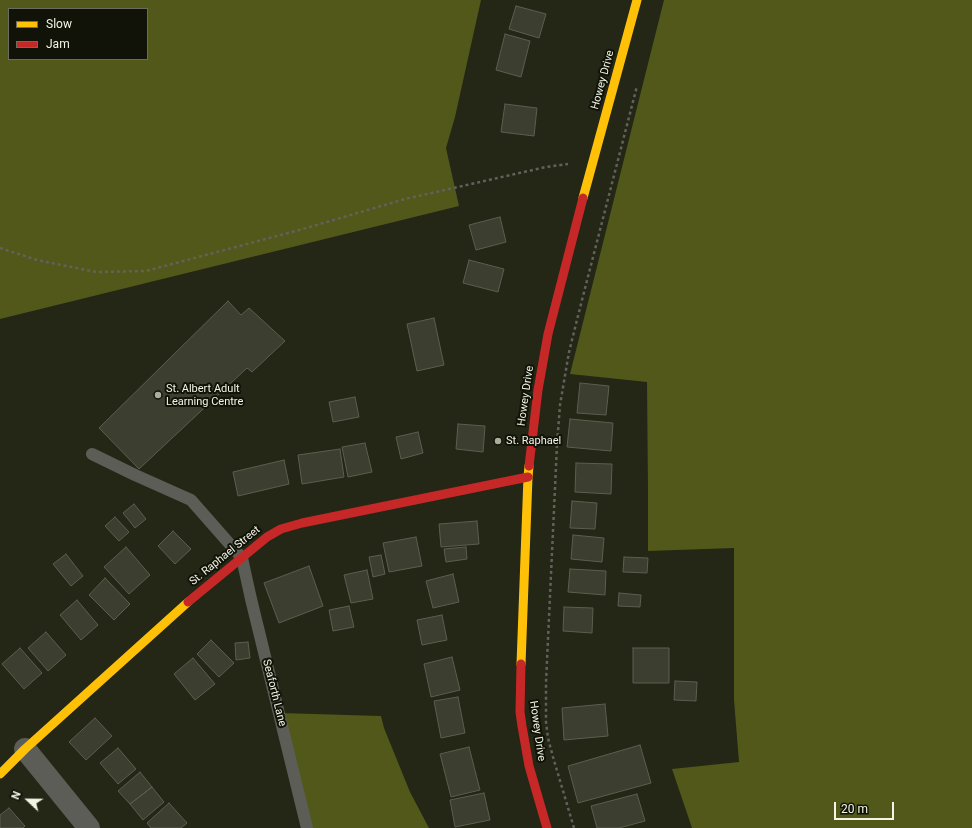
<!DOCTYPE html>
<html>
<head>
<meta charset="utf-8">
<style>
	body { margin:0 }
	#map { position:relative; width:972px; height:828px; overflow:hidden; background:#242616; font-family:Roboto,sans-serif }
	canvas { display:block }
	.legend { position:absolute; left:8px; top:8px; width:140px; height:52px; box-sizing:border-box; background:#111308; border:1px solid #6b6d60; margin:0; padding:5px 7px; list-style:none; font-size:12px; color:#f2f5e4 }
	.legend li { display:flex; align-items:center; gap:8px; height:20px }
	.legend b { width:20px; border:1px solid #6b6d60 }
	.north { position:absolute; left:8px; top:780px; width:40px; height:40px; -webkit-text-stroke:3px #111308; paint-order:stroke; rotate:292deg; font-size:11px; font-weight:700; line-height:16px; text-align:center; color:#f2f5e4 }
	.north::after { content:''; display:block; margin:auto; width:14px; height:18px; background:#f2f5e4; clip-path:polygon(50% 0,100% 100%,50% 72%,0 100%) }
	.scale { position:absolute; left:834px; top:802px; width:60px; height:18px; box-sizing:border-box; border:2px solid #f2f5e4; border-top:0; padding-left:5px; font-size:12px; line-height:14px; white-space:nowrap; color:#f2f5e4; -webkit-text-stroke:3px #111308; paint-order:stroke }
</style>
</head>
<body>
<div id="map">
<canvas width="972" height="828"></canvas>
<ul class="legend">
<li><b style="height:5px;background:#ffc107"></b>Slow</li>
<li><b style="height:5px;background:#c62828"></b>Jam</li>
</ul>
<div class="north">N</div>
<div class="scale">20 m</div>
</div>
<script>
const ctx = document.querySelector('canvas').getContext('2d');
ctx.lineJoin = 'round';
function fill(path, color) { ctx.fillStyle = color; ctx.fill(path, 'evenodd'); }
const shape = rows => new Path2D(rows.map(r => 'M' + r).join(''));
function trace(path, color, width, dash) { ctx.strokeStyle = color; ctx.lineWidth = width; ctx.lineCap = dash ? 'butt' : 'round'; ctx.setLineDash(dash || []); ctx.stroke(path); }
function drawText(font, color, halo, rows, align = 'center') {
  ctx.font = font + ' Roboto,sans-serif'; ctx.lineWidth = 4; ctx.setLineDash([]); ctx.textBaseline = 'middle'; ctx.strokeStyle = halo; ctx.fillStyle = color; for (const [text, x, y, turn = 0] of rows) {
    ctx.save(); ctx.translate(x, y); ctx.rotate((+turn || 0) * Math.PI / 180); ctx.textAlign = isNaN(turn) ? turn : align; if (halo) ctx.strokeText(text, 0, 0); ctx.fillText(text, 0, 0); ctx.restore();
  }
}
const forest = shape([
	[0,0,481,0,455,117,446,148,459,206,0,319],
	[9,9,147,9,147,59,9,59],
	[664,0,972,0,972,828,692,828,672,769,739,762,734,700,734,548,648,551,648,491,647,382,570,374],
	[280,713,381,716,384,728,410,792,429,828,308,828]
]);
const building = shape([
	[516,6,546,14,539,38,509,29,516,6],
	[505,34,530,41,521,77,496,70,505,34],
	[505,104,537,108,534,136,501,132,505,104],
	[500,217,506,242,476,250,469,225,500,217],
	[469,260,504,269,498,292,463,283,469,260],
	[228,301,241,315,249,308,285,341,252,372,247,368,139,469,99,428,228,301],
	[434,318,444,365,417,371,407,324,434,318],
	[580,383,609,386,606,415,577,413,580,383],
	[355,397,359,417,333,422,329,402,355,397],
	[570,419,613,423,611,451,567,447,570,419],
	[458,424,485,426,483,452,456,449,458,424],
	[418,432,423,453,401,459,396,437,418,432],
	[365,443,372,472,348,477,342,447,365,443],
	[340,449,344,477,302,484,298,455,340,449],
	[284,460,289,484,238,496,233,472,284,460],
	[576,463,612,464,611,494,575,492,576,463],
	[572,501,597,503,595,529,570,528,572,501],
	[134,504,146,519,135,528,123,513,134,504],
	[115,517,129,532,119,541,105,526,115,517],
	[477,521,479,544,441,547,439,524,477,521],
	[173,531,191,549,175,564,158,546,173,531],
	[573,535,604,538,602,562,571,559,573,535],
	[416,537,422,566,389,572,383,543,416,537],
	[126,547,150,575,129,594,104,567,126,547],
	[466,547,467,559,446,562,444,549,466,547],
	[66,554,83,576,71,586,53,564,66,554],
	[381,555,385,574,373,577,369,557,381,555],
	[624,557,648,558,647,573,623,572,624,557],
	[309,566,323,606,279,623,264,583,309,566],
	[570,569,606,571,605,595,568,592,570,569],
	[367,570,373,599,351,603,344,575,367,570],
	[453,574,459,602,433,608,426,581,453,574],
	[105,578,130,604,114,620,89,595,105,578],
	[619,593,641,595,640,607,618,606,619,593],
	[77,600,98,625,81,640,60,615,77,600],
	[349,606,354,627,333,631,329,610,349,606],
	[564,607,593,608,592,633,563,631,564,607],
	[442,615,447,640,422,645,417,620,442,615],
	[46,632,66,655,48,671,28,648,46,632],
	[211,640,234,663,219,677,197,654,211,640],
	[248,642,250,658,236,660,235,643,248,642],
	[20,648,42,673,24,689,2,664,20,648],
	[633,648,669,648,669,683,633,683,633,648],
	[452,657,460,690,431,697,424,664,452,657],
	[193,658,215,684,195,700,174,674,193,658],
	[675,681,697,682,696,701,674,700,675,681],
	[458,697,465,733,441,738,434,701,458,697],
	[605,704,608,736,564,740,562,708,605,704],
	[95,718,112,736,86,760,69,742,95,718],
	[640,745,651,783,578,803,568,766,640,745],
	[469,747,480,790,451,797,440,754,469,747],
	[118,748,136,769,118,784,100,763,118,748],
	[140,772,152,787,130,804,118,791,140,772],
	[152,787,164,802,143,820,130,804,152,787],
	[484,793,490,820,455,827,450,800,484,793],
	[637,794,645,821,619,828,597,828,591,806,637,794],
	[169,803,187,823,181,828,151,828,147,823,169,803],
	[9,808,25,826,23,828,0,828,0,815,9,808]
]);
const path = shape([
	[0,248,37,260,96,272,146,271,303,229,405,199,546,167,568,164],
	[574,828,553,757,548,738,546,722,546,682,557,445,560,405,569,352,582,300,637,86]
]);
const lane = shape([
	[92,454,135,475,191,500,242,558,251,599,307,828]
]);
const street = shape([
	[25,749,89,828]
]);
const slow = shape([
	[583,198,637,0],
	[521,664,528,477,529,466],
	[0,774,25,749,188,602]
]);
const jam = shape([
	[529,466,538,390,548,334,583,198],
	[188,602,267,537,281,529,302,523,528,477],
	[521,664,520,712,522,726,529,766,547,828]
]);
const markers = [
	[158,395,4,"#aaad9c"],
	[498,441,4,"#aaad9c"]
];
const streetNames = [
	["Howey Drive",603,80,-75],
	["Howey Drive",526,396,-82],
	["St. Raphael Street",225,556,-39],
	["Seaforth Lane",274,693,76],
	["Howey Drive",537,731,82]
];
const poiNames = [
	["St. Albert Adult",166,389],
	["Learning Centre",166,402],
	["St. Raphael",506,441]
];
fill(forest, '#525819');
fill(building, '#3c3e30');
trace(building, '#5c5e50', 1);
trace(path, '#61625b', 2.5, [3, 3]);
trace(lane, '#5c5d56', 12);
trace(street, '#5c5d56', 22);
trace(slow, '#ffc107', 9);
trace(jam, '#c62828', 9);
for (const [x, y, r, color] of markers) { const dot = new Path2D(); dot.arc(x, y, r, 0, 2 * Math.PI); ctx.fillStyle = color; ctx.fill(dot); trace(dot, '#111308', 1.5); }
drawText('11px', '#f2f5e4', '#111308', streetNames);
drawText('11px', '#f2f5e4', '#111308', poiNames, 'left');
</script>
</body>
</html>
